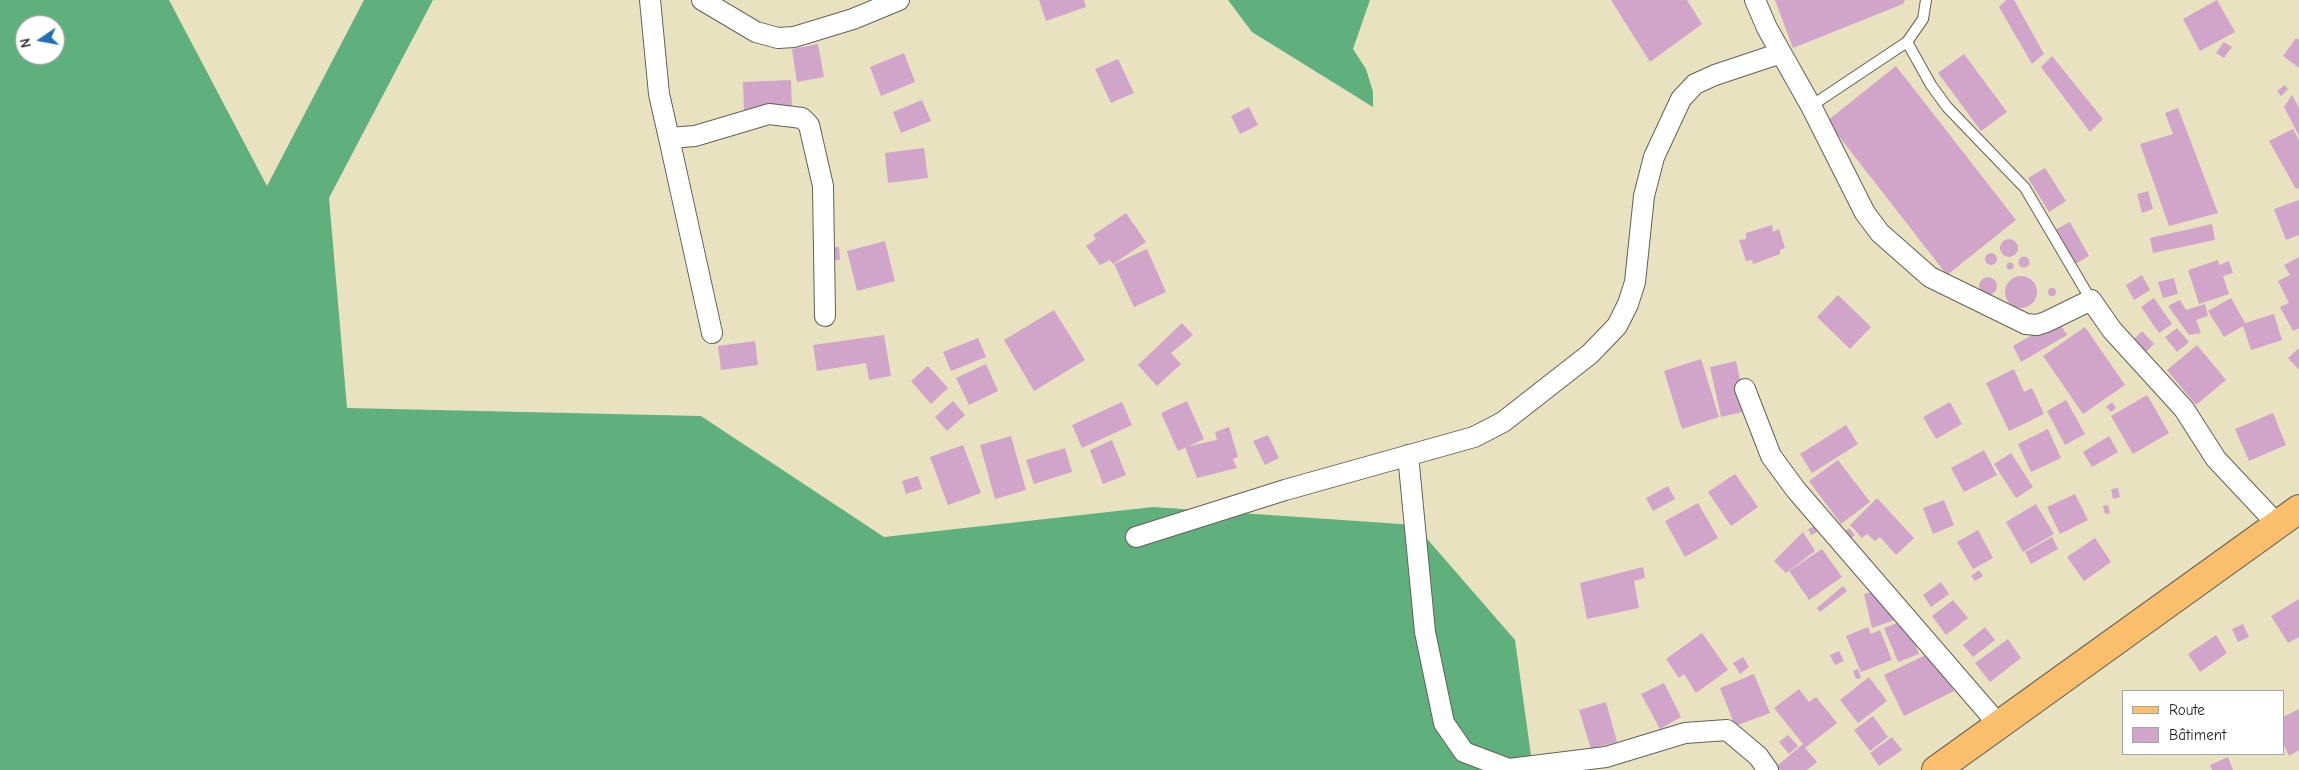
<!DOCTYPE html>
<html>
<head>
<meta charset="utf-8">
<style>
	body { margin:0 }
	#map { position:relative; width:2299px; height:770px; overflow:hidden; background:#e8e2c1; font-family:"Comic Neue",sans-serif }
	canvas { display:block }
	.legend { position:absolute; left:2122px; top:690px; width:162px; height:65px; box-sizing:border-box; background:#fff; border:1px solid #a4a4a4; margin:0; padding:6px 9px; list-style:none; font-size:15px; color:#1c1c1c }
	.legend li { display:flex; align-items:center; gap:10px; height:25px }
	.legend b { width:25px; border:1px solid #a4a4a4 }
	.north { position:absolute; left:15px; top:15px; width:50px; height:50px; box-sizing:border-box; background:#fff; border:1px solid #a4a4a4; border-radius:50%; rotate:258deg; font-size:14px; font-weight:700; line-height:20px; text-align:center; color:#1c1c1c }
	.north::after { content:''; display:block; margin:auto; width:18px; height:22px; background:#1f6fb2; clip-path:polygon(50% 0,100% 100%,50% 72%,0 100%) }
</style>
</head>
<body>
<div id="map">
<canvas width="2299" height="770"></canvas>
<ul class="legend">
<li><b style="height:6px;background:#f9bf6c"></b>Route</li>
<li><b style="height:14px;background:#d1a5ca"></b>Bâtiment</li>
</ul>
<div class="north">N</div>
</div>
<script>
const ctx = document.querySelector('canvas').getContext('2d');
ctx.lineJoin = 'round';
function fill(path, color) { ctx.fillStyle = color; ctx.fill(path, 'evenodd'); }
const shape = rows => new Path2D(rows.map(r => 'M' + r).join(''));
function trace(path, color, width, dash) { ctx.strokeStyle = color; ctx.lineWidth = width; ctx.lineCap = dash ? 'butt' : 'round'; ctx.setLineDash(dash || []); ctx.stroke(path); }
const forest = shape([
	[0,0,169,0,267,186,364,0,433,0,329,198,347,408,701,416,884,537,1153,507,1415,525,1515,640,1533,770,0,770],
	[25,25,55,25,55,55,25,55],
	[1228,0,1370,0,1353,49,1366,69,1373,92,1373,107,1252,32]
]);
const building = shape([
	[1039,0,1084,0,1086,7,1046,21],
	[1611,0,1687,0,1702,24,1650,62],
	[1775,0,1905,0,1903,4,1793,48],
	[2006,0,2014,0,2044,54,2032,64,1999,7],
	[2217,0,2235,32,2200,51,2183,19],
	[2296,38,2299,40,2299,68,2283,56],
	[2224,42,2232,47,2224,58,2216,53],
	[818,44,824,77,797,82,792,49],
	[904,53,915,82,881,96,870,67],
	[1964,54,2007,112,1981,131,1938,73],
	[2052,56,2103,119,2090,132,2041,67],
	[1118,59,1134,93,1111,103,1095,69],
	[1896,66,2016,220,1947,275,1827,121],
	[791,80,792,112,744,114,743,82],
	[2285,85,2288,89,2281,96,2277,91],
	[2292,95,2299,108,2299,136,2284,107],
	[922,100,931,121,901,133,893,112],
	[1249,107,1258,125,1240,134,1231,116],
	[2178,108,2218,213,2169,226,2140,144,2173,134,2165,113],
	[2293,129,2299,140,2299,188,2296,189,2269,141],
	[924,148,928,178,888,183,885,153],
	[2045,168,2066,201,2049,212,2028,178],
	[2148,191,2153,209,2142,213,2137,194],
	[2299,200,2299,235,2286,240,2274,209],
	[1126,213,1146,242,1113,264,1110,260,1100,265,1086,246,1096,239,1093,235],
	[2070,222,2089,256,2075,264,2055,230],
	[2212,224,2215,240,2153,253,2150,238],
	[1772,225,1773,232,1779,229,1785,248,1780,250,1780,254,1753,264,1752,260,1746,261,1739,240,1746,239,1746,233],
	'2000 248a9 9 0 1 1 18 0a9 9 0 1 1-18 0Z',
	[885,241,895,281,857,291,847,251],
	[839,247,840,260,826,261,825,248],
	[1147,249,1166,292,1134,307,1114,264],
	'1985 259a6 6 0 1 1 12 0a6 6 0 1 1-12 0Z',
	'2018.5 262a5.5 5.5 0 1 1 11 0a5.5 5.5 0 1 1-11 0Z',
	[2299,257,2299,328,2293,331,2280,307,2289,303,2278,281,2290,275,2284,265],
	[2218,260,2219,265,2229,261,2233,273,2223,276,2229,294,2199,304,2188,270],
	'2006.5 266a3.5 3.5 0 1 1 7 0a3.5 3.5 0 1 1-7 0Z',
	[2142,275,2150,290,2134,300,2126,285],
	'2005 292a16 16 0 1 1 32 0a16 16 0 1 1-32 0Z',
	'1979 286a9 9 0 1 1 18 0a9 9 0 1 1-18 0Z',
	[2174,278,2178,294,2163,298,2158,282],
	'2048 292a4 4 0 1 1 8 0a4 4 0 1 1-8 0Z',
	[1838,295,1871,327,1850,349,1817,317],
	[2154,298,2172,324,2159,333,2141,307],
	[2231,298,2245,323,2274,314,2282,340,2251,350,2243,326,2224,337,2208,311],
	[2180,300,2186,310,2205,304,2208,316,2196,320,2201,333,2189,335,2168,306],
	[1054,310,1085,360,1034,391,1004,340],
	[2058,320,2067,335,2021,362,2013,346],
	[1182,323,1193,335,1171,353,1181,364,1157,386,1138,365],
	[2085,327,2125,385,2083,414,2043,356],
	[2177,328,2189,342,2177,352,2165,337],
	[2142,331,2154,344,2146,352,2134,339],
	[884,335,891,376,869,380,866,363,817,371,813,345],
	[978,338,986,357,951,371,943,352],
	[755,341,758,365,721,370,718,346],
	[2197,345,2226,380,2196,405,2167,370],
	[2299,348,2299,370,2288,358],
	[1701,359,1719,417,1682,429,1664,371],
	[1736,361,1747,411,1721,417,1710,367],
	[986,364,998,391,969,405,956,378],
	[928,366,948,388,931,404,911,381],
	[2014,369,2024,392,2032,388,2044,414,2009,431,1986,383],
	[2147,395,2169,433,2133,454,2111,416],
	[2066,400,2085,434,2065,445,2047,411],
	[953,401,965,415,947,431,935,417],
	[1187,401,1204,439,1178,451,1161,413],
	[1122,402,1132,425,1082,448,1072,425],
	[1950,402,1962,424,1936,439,1923,417],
	[2112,402,2116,408,2111,412,2106,407],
	[2273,413,2286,445,2249,461,2235,429],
	[1846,425,1858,444,1812,473,1800,454],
	[1229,427,1238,457,1233,459,1237,468,1197,478,1185,447,1217,440,1215,432],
	[2048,429,2061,458,2031,472,2018,444],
	[1268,435,1279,458,1265,465,1253,441],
	[1011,436,1026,490,995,499,980,445],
	[2109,436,2118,452,2092,467,2083,452],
	[1112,440,1126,475,1103,484,1090,450],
	[963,445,981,493,948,505,930,457],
	[1065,448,1072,472,1034,484,1026,460],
	[1984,450,1997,475,1964,492,1951,468],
	[2011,453,2033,487,2016,498,1994,464],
	[1838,460,1870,502,1841,524,1809,481],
	[1735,474,1758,507,1731,526,1708,492],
	[918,476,922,489,906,494,902,481],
	[1668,486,1675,499,1653,511,1646,498],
	[2118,488,2120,497,2113,499,2111,489],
	[2075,494,2088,520,2060,534,2047,507],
	[1877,498,1914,538,1896,555,1880,537,1875,541,1867,534,1862,538,1850,525],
	[1944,500,1954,525,1933,534,1923,508],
	[1698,503,1718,538,1685,557,1665,521],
	[2036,504,2054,534,2023,552,2006,522],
	[2108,505,2110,513,2105,514,2103,506],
	[1815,526,1817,532,1811,535,1808,529],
	[1849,528,1855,535,1847,541,1842,534],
	[1978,530,1993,558,1973,569,1957,542],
	[1803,532,1815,551,1786,573,1774,561],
	[2052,537,2058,549,2031,564,2025,552],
	[2095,538,2111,562,2084,581,2067,557],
	[1822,549,1842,577,1809,600,1789,571],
	[1643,567,1645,578,1634,581,1639,608,1587,619,1580,583],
	[1979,570,1983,576,1975,581,1971,576],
	[1941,582,1949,594,1931,607,1923,595],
	[1843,586,1847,591,1820,612,1817,608],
	[1877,591,1903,617,1872,628,1864,594],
	[2299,599,2299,637,2288,643,2271,616],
	[1953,600,1968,618,1946,635,1932,616],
	[1905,620,1919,654,1898,662,1884,628],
	[2243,624,2249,637,2238,642,2232,629],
	[1868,627,1871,634,1880,630,1892,660,1861,672,1846,636],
	[1985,627,1995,640,1973,657,1963,645],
	[1702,633,1728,670,1696,693,1684,674,1679,678,1666,659],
	[2216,635,2227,653,2200,672,2188,654],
	[2008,639,2021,658,1990,682,1975,663],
	[1839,651,1844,661,1835,665,1830,655],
	[1934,651,1954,691,1904,716,1884,675],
	[1743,657,1749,667,1740,674,1733,663],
	[1858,669,1861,678,1856,679,1853,671],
	[1754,674,1770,713,1735,726,1720,688],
	[1869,677,1887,701,1858,723,1840,700],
	[1664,683,1681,717,1660,729,1641,694],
	[1799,689,1809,702,1816,697,1837,723,1805,748,1817,762,1807,770,1780,770,1777,766,1803,744,1774,708],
	[1606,702,1617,742,1591,749,1579,710],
	[2299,709,2299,750,2289,756,2283,743,2283,717],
	[1873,716,1888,737,1870,751,1854,730],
	[1788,735,1798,746,1789,754,1779,742],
	[1892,737,1902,750,1879,766,1870,753],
	[2228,757,2233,770,2212,770,2210,765]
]);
const service = shape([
	[1907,42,1931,85,1947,107,2025,188,2091,300],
	[1811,106,1907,42,1923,19,1926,0]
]);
const minor = shape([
	[650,0,659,94,669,138,695,136,769,114,802,118,809,125,823,186,825,316],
	[702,0,756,32,778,38,794,37,853,19,899,0],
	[1755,0,1767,28,1811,106,1865,213,1880,233,1930,277,2026,324,2037,325,2046,322,2091,300,2112,330,2184,409,2216,459,2277,524],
	[669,138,712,333],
	[1745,389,1771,456,1796,490,1999,725],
	[1408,455,1425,632,1444,723,1464,752,1509,769,1606,757,1685,733,1727,730,1758,756,1768,770],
	[1136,537,1285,490,1474,437,1503,422,1590,354,1617,326,1628,304,1635,282,1644,196,1654,157,1681,99,1695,84,1715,75,1781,53]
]);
const primary = shape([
	[1936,770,2299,509]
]);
fill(forest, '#5fb07d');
fill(building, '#d1a5ca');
trace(service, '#636156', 12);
trace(minor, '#636156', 22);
trace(primary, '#636156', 30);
trace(service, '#fff', 10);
trace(minor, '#fff', 20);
trace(primary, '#f9bf6c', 28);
</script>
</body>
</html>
